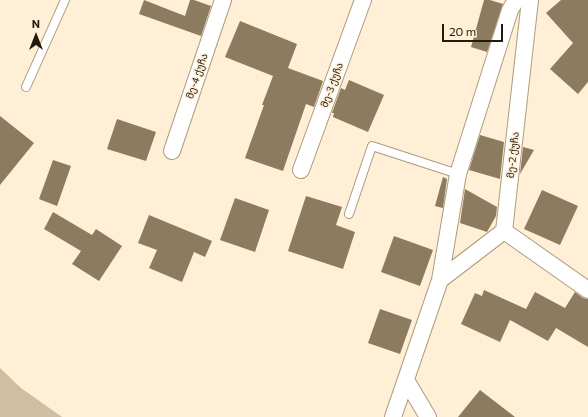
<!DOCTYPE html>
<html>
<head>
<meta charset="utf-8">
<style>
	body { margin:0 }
	#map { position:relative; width:588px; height:417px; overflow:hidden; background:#ffefd6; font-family:Commissioner,sans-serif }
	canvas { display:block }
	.north { position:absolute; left:16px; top:16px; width:40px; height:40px; -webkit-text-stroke:3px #ffefd6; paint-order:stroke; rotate:0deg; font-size:11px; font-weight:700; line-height:16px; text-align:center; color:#211a0f }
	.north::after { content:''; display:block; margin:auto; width:14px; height:18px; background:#211a0f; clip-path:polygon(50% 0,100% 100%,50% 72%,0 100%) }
	.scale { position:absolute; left:442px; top:24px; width:61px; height:18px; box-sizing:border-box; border:2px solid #211a0f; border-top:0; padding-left:5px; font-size:12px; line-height:14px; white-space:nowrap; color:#211a0f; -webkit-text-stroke:3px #ffefd6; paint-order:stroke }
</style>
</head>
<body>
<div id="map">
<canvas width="588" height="417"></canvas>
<div class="north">N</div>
<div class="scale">20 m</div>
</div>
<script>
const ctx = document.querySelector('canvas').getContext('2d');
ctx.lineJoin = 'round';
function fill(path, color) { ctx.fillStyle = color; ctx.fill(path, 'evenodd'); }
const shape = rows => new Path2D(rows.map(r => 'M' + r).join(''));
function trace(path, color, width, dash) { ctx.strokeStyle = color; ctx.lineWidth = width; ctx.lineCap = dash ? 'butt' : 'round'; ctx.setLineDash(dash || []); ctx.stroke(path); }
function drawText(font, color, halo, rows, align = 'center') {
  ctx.font = font + ' Commissioner,"Noto Sans Georgian",sans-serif'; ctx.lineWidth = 3; ctx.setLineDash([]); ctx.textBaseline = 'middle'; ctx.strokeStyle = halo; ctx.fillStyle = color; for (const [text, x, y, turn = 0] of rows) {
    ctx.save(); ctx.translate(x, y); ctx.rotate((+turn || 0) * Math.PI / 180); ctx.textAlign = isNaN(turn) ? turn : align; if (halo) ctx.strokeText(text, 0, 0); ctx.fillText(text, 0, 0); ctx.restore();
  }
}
const green = shape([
	[0,368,21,388,62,417,0,417]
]);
const building = shape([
	[144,0,185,16,190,0,194,0,211,6,201,36,139,14],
	[484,0,490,0,503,4,487,52,471,47],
	[561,0,588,0,588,82,578,94,550,69,573,43,546,13],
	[240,21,297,44,288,68,323,81,314,107,306,104,283,171,245,158,264,105,262,105,273,76,225,57],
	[349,80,384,95,368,132,333,117,334,113,332,113,341,88,345,90],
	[0,116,34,143,0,185],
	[117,119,156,132,146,161,107,149],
	[480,135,504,142,500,179,469,170],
	[523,147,534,150,520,174],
	[53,160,71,166,57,206,39,199],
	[443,177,447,179,443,208,435,206],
	[465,189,497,207,496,216,487,232,460,223],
	[542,190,578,206,560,245,524,229],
	[306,196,342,207,336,225,355,232,343,269,288,251],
	[235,198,269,210,255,252,220,240],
	[53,212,92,235,96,229,122,246,99,281,72,264,81,251,44,229],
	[149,215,212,241,205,257,194,252,182,282,149,268,157,250,138,243],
	[394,236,433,250,420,286,381,272],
	[484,290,526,309,535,292,565,308,575,292,583,298,588,299,588,347,556,328,548,341,510,320,500,342,461,324,475,293,482,296],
	[380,309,412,320,400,354,368,343],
	[480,390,515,417,458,417]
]);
const lane = shape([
	[26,87,65,0],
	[349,214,372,146,458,174]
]);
const street = shape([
	[172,151,223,0],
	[301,170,363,0],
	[504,231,588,290],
	[440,280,504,231,530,0],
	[406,380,428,417],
	[393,417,440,280,458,174,510,10,516,0]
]);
const streetNames = [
	["მე-4 ქუჩა",197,76,-71],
	["მე-3 ქუჩა",332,85,-70],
	["მე-2 ქუჩა",513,155,-84]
];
fill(green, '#cfbea2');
fill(building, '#8c7b5f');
trace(lane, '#ad9c7e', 10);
trace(street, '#ad9c7e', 18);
trace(lane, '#fff', 8);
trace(street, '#fff', 16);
drawText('10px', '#211a0f', '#ffefd6', streetNames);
</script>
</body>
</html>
